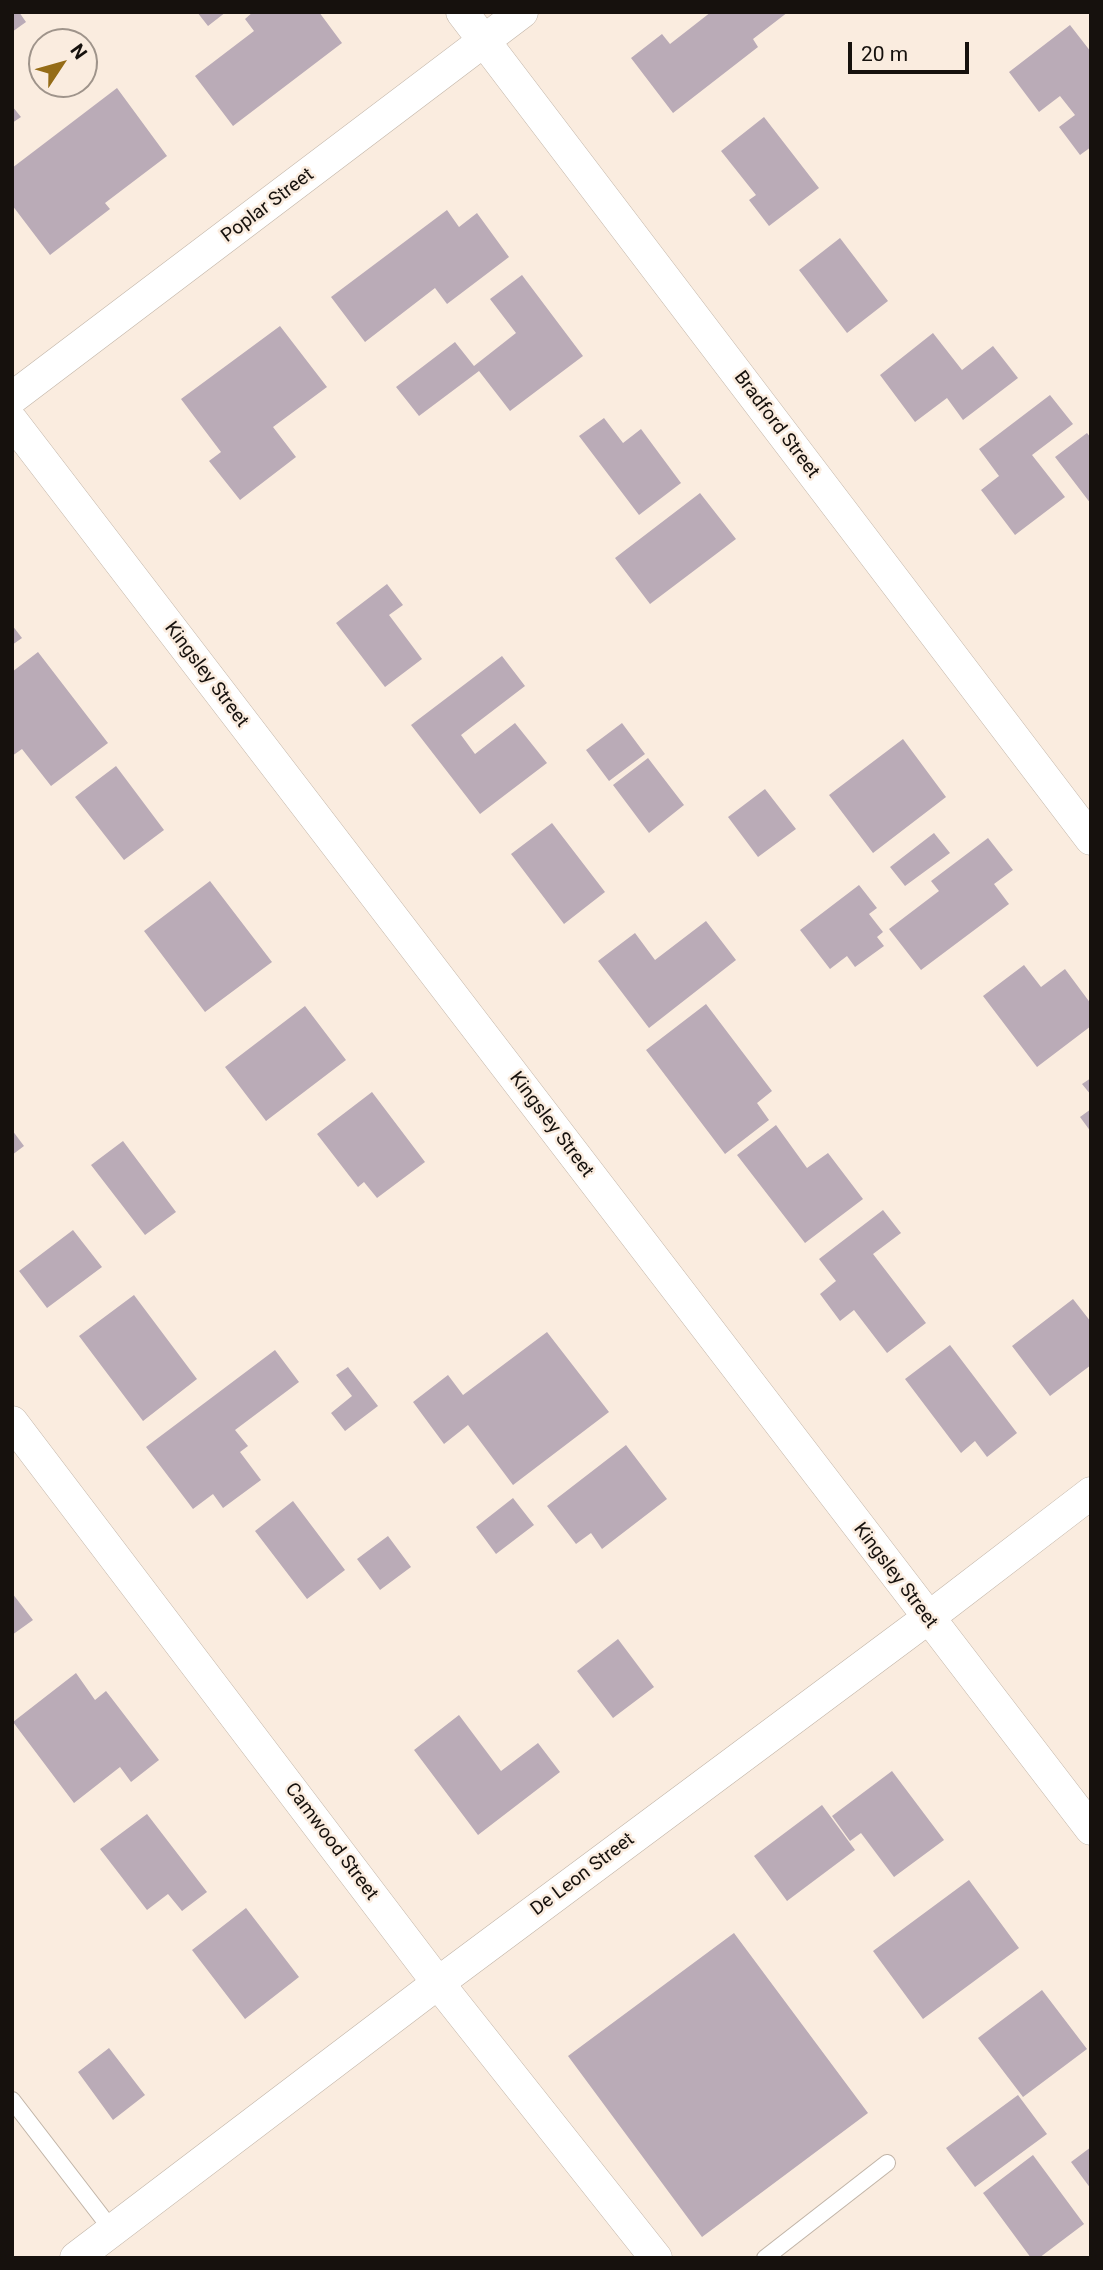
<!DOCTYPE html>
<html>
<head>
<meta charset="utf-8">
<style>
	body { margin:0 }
	#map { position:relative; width:1103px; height:2270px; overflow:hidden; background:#faecdf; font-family:Roboto,sans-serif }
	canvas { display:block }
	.frame { position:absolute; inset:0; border:14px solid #16110d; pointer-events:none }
	.north { position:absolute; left:28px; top:28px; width:70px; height:70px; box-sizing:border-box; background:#faecdf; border:2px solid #9f948b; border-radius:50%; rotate:54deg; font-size:19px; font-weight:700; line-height:28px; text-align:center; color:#16110d }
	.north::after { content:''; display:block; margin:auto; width:24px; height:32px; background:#956c17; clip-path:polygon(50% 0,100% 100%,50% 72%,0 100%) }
	.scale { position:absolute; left:848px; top:42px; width:121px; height:32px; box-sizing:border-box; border:4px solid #16110d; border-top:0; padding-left:9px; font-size:21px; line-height:24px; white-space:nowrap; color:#16110d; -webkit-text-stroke:5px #faecdf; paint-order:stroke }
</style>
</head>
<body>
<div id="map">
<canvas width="1103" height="2270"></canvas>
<div class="frame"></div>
<div class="north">N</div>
<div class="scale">20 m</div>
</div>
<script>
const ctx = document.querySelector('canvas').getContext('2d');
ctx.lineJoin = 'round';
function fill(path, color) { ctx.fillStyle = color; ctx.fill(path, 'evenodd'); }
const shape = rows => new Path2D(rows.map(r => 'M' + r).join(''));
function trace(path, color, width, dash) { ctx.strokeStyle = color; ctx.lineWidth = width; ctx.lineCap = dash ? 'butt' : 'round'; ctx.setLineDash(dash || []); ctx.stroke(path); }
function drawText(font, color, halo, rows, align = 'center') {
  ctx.font = font + ' Roboto,sans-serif'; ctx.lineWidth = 5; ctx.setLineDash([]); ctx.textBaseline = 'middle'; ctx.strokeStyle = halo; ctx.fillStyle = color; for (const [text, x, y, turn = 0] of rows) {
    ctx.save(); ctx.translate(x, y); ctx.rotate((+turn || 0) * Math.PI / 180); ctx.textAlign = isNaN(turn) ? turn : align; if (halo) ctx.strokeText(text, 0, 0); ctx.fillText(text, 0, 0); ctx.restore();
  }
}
const building = shape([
	[12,12,19,12,26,22,12,32],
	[197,12,226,12,208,26],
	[253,12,319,12,342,43,233,126,195,76,254,31,245,19],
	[711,12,788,12,753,39,758,47,673,113,631,58,662,34,670,44],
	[1070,25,1091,52,1091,147,1080,155,1059,127,1075,115,1060,96,1039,112,1009,72],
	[117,88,167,156,105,203,110,209,50,255,12,205,12,168],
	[12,106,21,117,12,123],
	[764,117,819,188,769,226,749,200,756,195,721,151],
	[447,210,459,227,477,213,509,257,447,304,435,288,365,342,331,297],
	[840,238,888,301,847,333,799,270],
	[522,275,583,356,510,411,479,371,419,416,396,387,455,342,474,366,516,333,490,299],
	[280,326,327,387,273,427,296,457,240,500,209,461,221,452,181,399],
	[933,333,962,370,993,346,1018,378,963,420,947,398,915,422,880,375],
	[1050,395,1073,424,1032,455,1065,497,1015,535,981,490,999,476,979,449],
	[604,418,623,443,641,429,681,483,639,515,579,436],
	[1087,433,1091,438,1091,504,1055,457],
	[700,493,736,539,650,604,615,558],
	[387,584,403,605,389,615,422,659,385,687,336,623],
	[12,625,22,638,12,645],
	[38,652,108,743,51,786,22,749,12,756,12,672],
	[502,656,525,686,461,735,475,754,515,723,547,763,480,814,411,725],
	[622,723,645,754,609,781,586,750],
	[903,739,946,797,873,853,829,795],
	[648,758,684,805,649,833,613,785],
	[116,766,164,830,124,860,75,797],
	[765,789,796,829,758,857,728,817],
	[552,823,605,892,564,924,511,854],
	[934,833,950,853,905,886,890,867],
	[988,838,1013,870,994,884,1009,904,921,970,889,929,939,891,931,881],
	[210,881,272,962,205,1012,144,931],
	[859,885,877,908,869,914,883,932,877,937,884,946,855,967,847,956,830,969,800,930],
	[706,921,736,960,649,1028,598,961,635,933,655,960],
	[1024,965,1041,987,1065,969,1091,1004,1091,1026,1037,1067,983,996],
	[706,1004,772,1091,757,1103,769,1120,725,1154,646,1050],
	[305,1006,346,1060,266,1121,225,1067],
	[1091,1078,1091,1095,1082,1084],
	[372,1092,425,1162,377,1198,364,1182,358,1187,317,1134],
	[1091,1109,1091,1132,1080,1117],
	[776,1125,807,1168,828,1153,863,1199,805,1243,737,1155],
	[12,1130,24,1146,12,1155],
	[123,1141,176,1212,145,1235,91,1165],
	[883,1210,901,1233,873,1254,926,1323,887,1353,854,1310,840,1321,820,1294,836,1281,819,1259],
	[73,1230,102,1267,47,1308,19,1271],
	[134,1295,197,1379,143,1421,79,1336],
	[1073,1299,1091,1322,1091,1365,1050,1396,1012,1346],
	[547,1332,609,1412,513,1485,468,1425,444,1444,413,1402,448,1375,463,1395],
	[950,1345,1017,1433,987,1457,975,1441,961,1453,905,1379],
	[275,1350,299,1382,235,1430,248,1446,240,1452,261,1480,223,1508,213,1494,193,1509,146,1447],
	[348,1367,378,1406,345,1431,331,1413,352,1396,336,1375],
	[626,1445,667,1499,602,1549,591,1533,576,1544,547,1506],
	[513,1498,534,1525,496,1554,476,1527],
	[293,1501,345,1570,307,1599,255,1531],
	[388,1536,411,1567,380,1590,357,1559],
	[12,1593,33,1620,12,1635],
	[618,1639,654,1687,613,1718,577,1671],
	[76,1673,95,1700,106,1691,159,1760,131,1782,120,1767,74,1803,13,1722],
	[459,1715,501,1771,538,1743,560,1772,478,1835,414,1750],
	[892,1771,944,1840,894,1877,861,1833,850,1841,832,1816],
	[822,1805,855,1850,787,1901,754,1856],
	[147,1814,207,1892,182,1911,168,1894,147,1910,100,1849],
	[969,1880,1019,1948,923,2019,873,1951],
	[246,1908,299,1977,245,2019,192,1950],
	[734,1933,868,2113,702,2237,568,2056],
	[1042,1990,1087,2049,1023,2097,978,2038],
	[109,2048,145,2095,113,2120,78,2072],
	[1018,2095,1047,2134,975,2187,946,2148],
	[1091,2147,1091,2189,1071,2162],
	[1033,2155,1084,2224,1039,2258,1031,2258,983,2193]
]);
const lane = shape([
	[12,2100,112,2230],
	[765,2258,887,2163]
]);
const street = shape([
	[462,12,1091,839],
	[12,398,522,12],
	[12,421,1091,1829],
	[12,1422,438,1983,656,2258],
	[76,2258,438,1983,928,1618,1091,1493]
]);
const streetNames = [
	["Poplar Street",268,206,-37],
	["Bradford Street",776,425,53],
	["Kingsley Street",206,675,53],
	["Kingsley Street",551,1125,53],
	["Kingsley Street",895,1576,53],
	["Camwood Street",331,1842,53],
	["De Leon Street",583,1875,-37]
];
fill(building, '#baabb7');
trace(lane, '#c1b4a7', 18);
trace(street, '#c1b4a7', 33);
trace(lane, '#fff', 16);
trace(street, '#fff', 32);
drawText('19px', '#16110d', '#faecdf', streetNames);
</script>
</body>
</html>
